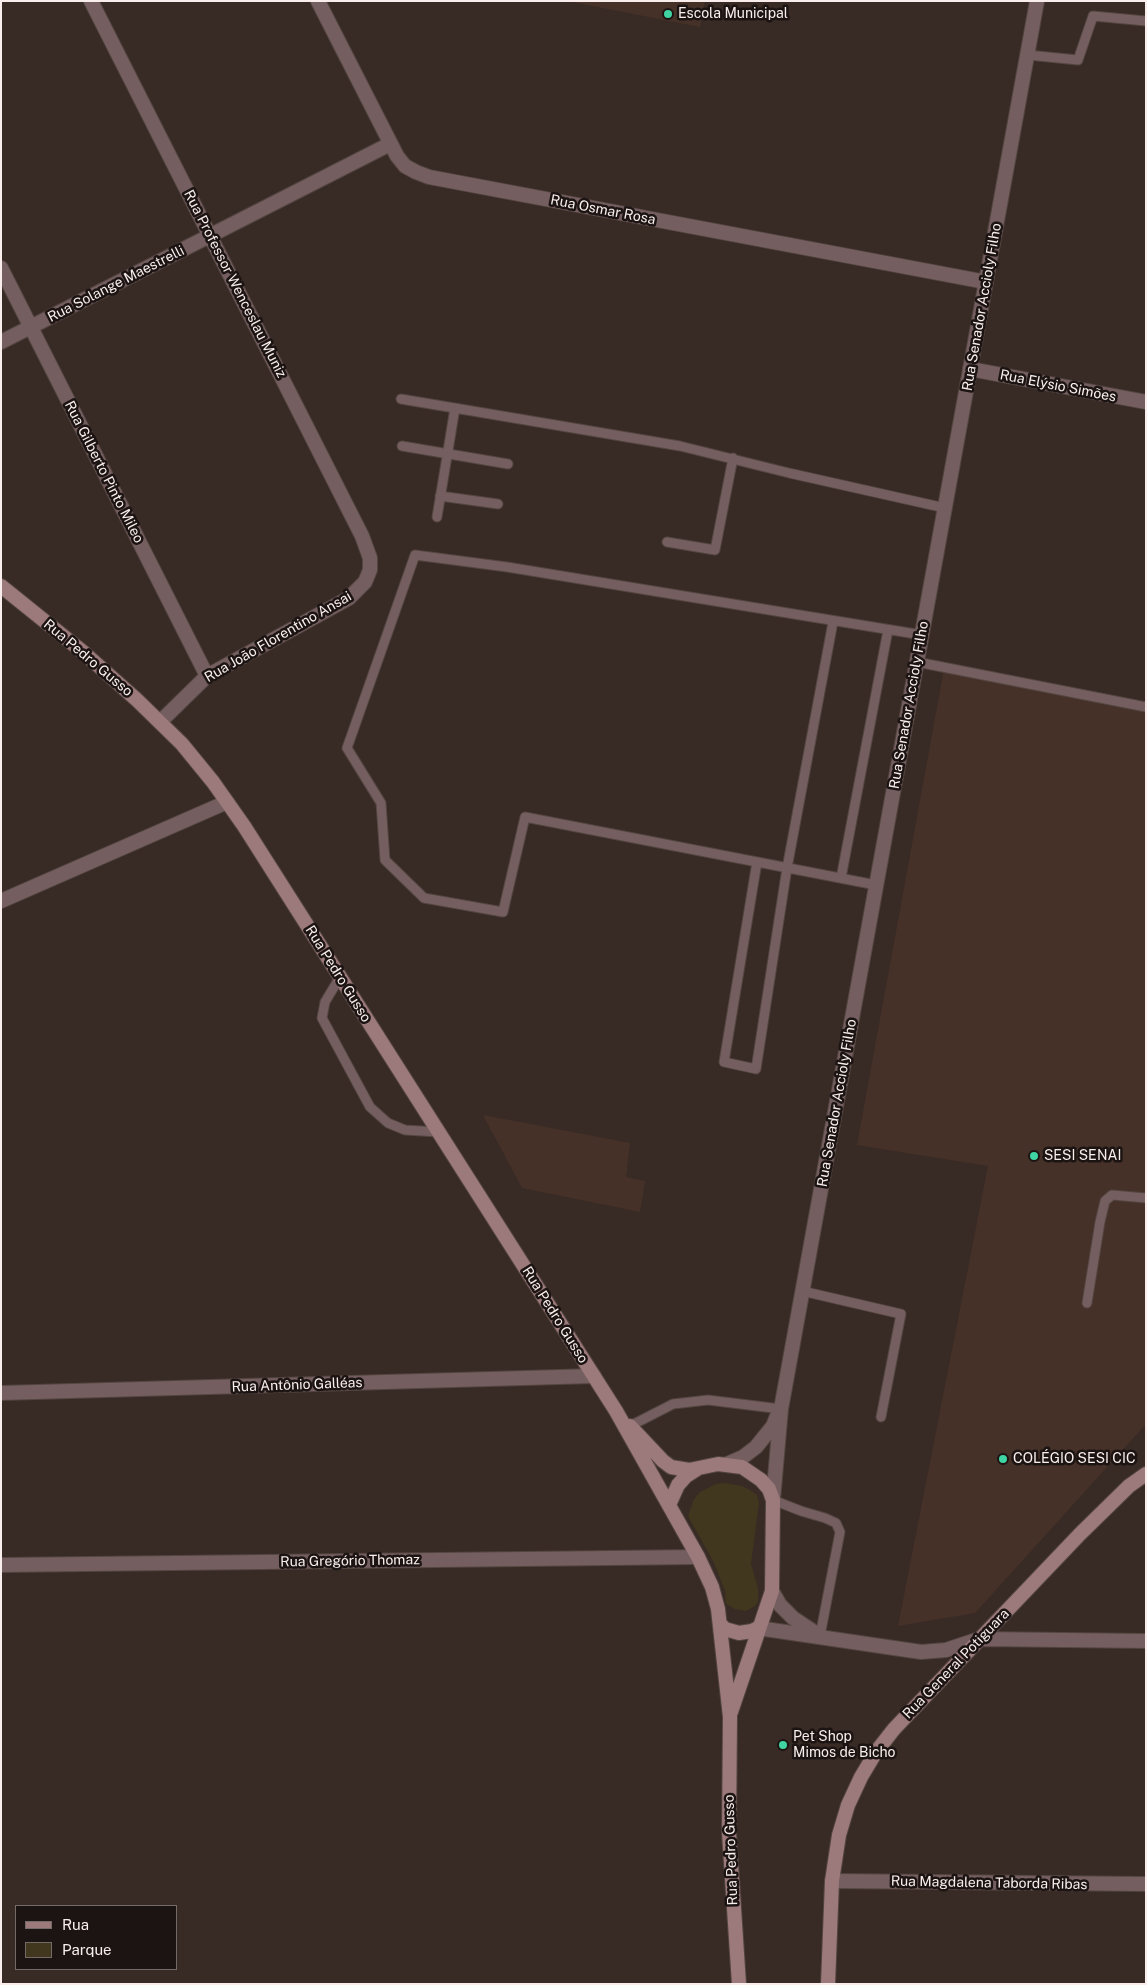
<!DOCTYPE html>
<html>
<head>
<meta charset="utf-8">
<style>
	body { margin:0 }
	#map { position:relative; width:1147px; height:1985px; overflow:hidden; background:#382a24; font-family:"Public Sans",sans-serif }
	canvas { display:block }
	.frame { position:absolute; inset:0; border:2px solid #f9eeeb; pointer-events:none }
	.legend { position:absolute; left:15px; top:1905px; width:162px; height:65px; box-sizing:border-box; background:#1b1412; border:1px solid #746b69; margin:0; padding:6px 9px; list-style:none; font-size:15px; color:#f9eeeb }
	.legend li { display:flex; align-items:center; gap:10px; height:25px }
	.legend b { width:25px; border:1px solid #746b69 }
</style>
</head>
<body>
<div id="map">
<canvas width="1147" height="1985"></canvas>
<div class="frame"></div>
<ul class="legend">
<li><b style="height:6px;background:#9c797a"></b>Rua</li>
<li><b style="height:14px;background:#40371e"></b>Parque</li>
</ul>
</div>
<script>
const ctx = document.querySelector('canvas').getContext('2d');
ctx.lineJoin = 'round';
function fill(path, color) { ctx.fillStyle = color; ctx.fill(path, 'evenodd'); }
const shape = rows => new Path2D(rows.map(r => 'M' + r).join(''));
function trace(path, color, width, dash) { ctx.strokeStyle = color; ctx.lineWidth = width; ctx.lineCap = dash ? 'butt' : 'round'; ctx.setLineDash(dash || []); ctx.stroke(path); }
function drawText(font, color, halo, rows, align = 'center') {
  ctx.font = font + ' "Public Sans",sans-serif'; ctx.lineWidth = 5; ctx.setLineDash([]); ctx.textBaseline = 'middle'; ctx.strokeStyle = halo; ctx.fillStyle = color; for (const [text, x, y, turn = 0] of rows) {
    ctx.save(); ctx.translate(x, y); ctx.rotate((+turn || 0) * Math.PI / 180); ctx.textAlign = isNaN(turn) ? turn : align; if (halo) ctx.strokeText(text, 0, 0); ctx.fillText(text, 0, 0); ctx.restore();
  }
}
const built = shape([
	[567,1,705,1,700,27],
	[944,669,1146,704,1146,1424,975,1613,898,1626,988,1166,857,1145],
	[483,1115,630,1143,626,1177,645,1181,640,1212,522,1188]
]);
const green = shape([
	[725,1483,742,1486,750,1490,757,1495,759,1503,751,1564,758,1588,758,1602,755,1606,746,1611,735,1609,726,1604,725,1591,714,1563,688,1516,694,1499,700,1492,716,1484]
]);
const service = shape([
	[1028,55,1078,60,1093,16,1146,21],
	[401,399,680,446,789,473,945,508],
	[402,446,508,464],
	[440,496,498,504],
	[437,517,455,408],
	[667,542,715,550,733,458],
	[917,662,1146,707],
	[757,862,724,1062,756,1069,787,868,833,622],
	[841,878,888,630],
	[876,885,525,817,503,912,424,898,385,860,381,803,347,748,415,555,507,567,922,635],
	[340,977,325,1002,322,1018,370,1107,388,1123,405,1130,438,1132],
	[802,1291,901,1314,881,1417],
	[1087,1303,1100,1222,1105,1201,1112,1195,1146,1198],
	[630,1426,673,1404,708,1400,781,1409],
	[773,1500,801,1511,825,1518,836,1523,840,1532,820,1636]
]);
const minor = shape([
	[91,1,362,536,370,558,370,570,365,582,349,598,207,676,160,722],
	[318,1,397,156,405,166,416,172,429,177,986,282],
	[1,268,207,676],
	[1,342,390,144],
	[970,369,1146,402],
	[1,901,227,802],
	[1,1393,594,1376],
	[1,1565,698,1557],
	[772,1591,780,1605,793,1618,817,1634],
	[758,1628,921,1652,946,1650,979,1639,1146,1641],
	[832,1881,1146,1884]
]);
const tertiary = shape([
	[727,1464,743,1457,756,1447,773,1426,777,1416],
	[773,1500,781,1409,1037,1]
]);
const secondary = shape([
	[1,586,83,652,137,700,182,744,213,782,244,826,616,1411,698,1557,712,1587,718,1609,730,1717,729,1833,739,1984],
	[630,1426,663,1461,671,1467,689,1470,718,1464,742,1467,761,1480,769,1489,773,1500,772,1591,731,1712],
	[669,1505,678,1485,686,1476,697,1469],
	[720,1624,725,1629,739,1633,752,1631,758,1628],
	[828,1984,832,1881,839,1835,848,1805,861,1777,876,1752,894,1729,1080,1534,1129,1486,1146,1474]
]);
const markers = [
	[668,14,5,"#40d4a2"],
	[1034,1156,5,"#40d4a2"],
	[1003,1459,5,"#40d4a2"],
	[783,1745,5,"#40d4a2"]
];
const poiNames = [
	["Escola Municipal",678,14],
	["SESI SENAI",1044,1156],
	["COLÉGIO SESI CIC",1013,1459],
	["Pet Shop",793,1737],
	["Mimos de Bicho",793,1753]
];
const streetNames = [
	["Rua Osmar Rosa",603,210,11],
	["Rua Solange Maestrelli",116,284,-27],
	["Rua Professor Wenceslau Muniz",235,284,63],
	["Rua Senador Accioly Filho",982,307,-80],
	["Rua Elýsio Simões",1058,386,11],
	["Rua Gilberto Pinto Mileo",104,472,63],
	["Rua João Florentino Ansai",278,637,-30],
	["Rua Pedro Gusso",88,658,40],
	["Rua Senador Accioly Filho",909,705,-80],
	["Rua Pedro Gusso",338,974,58],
	["Rua Senador Accioly Filho",837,1103,-80],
	["Rua Pedro Gusso",555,1315,58],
	["Rua Antônio Galléas",297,1385,-2],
	["Rua Gregório Thomaz",350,1561,-1],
	["Rua General Potiguara",956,1664,-46],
	["Rua Pedro Gusso",731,1850,-92],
	["Rua Magdalena Taborda Ribas",989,1883,1]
];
fill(built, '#463129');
fill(green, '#40371e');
trace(service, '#534540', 11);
trace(minor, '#534540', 16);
trace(tertiary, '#534540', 16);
trace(secondary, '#534540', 16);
trace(service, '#745e5f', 9);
trace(minor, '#745e5f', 14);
trace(tertiary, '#745e5f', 14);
trace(secondary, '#9c797a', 14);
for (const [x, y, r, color] of markers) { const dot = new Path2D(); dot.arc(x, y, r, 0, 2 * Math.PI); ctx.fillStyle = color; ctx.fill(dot); trace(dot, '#1b1412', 2); }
drawText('14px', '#f9eeeb', '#1b1412', poiNames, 'left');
drawText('14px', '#f9eeeb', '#1b1412', streetNames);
</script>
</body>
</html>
